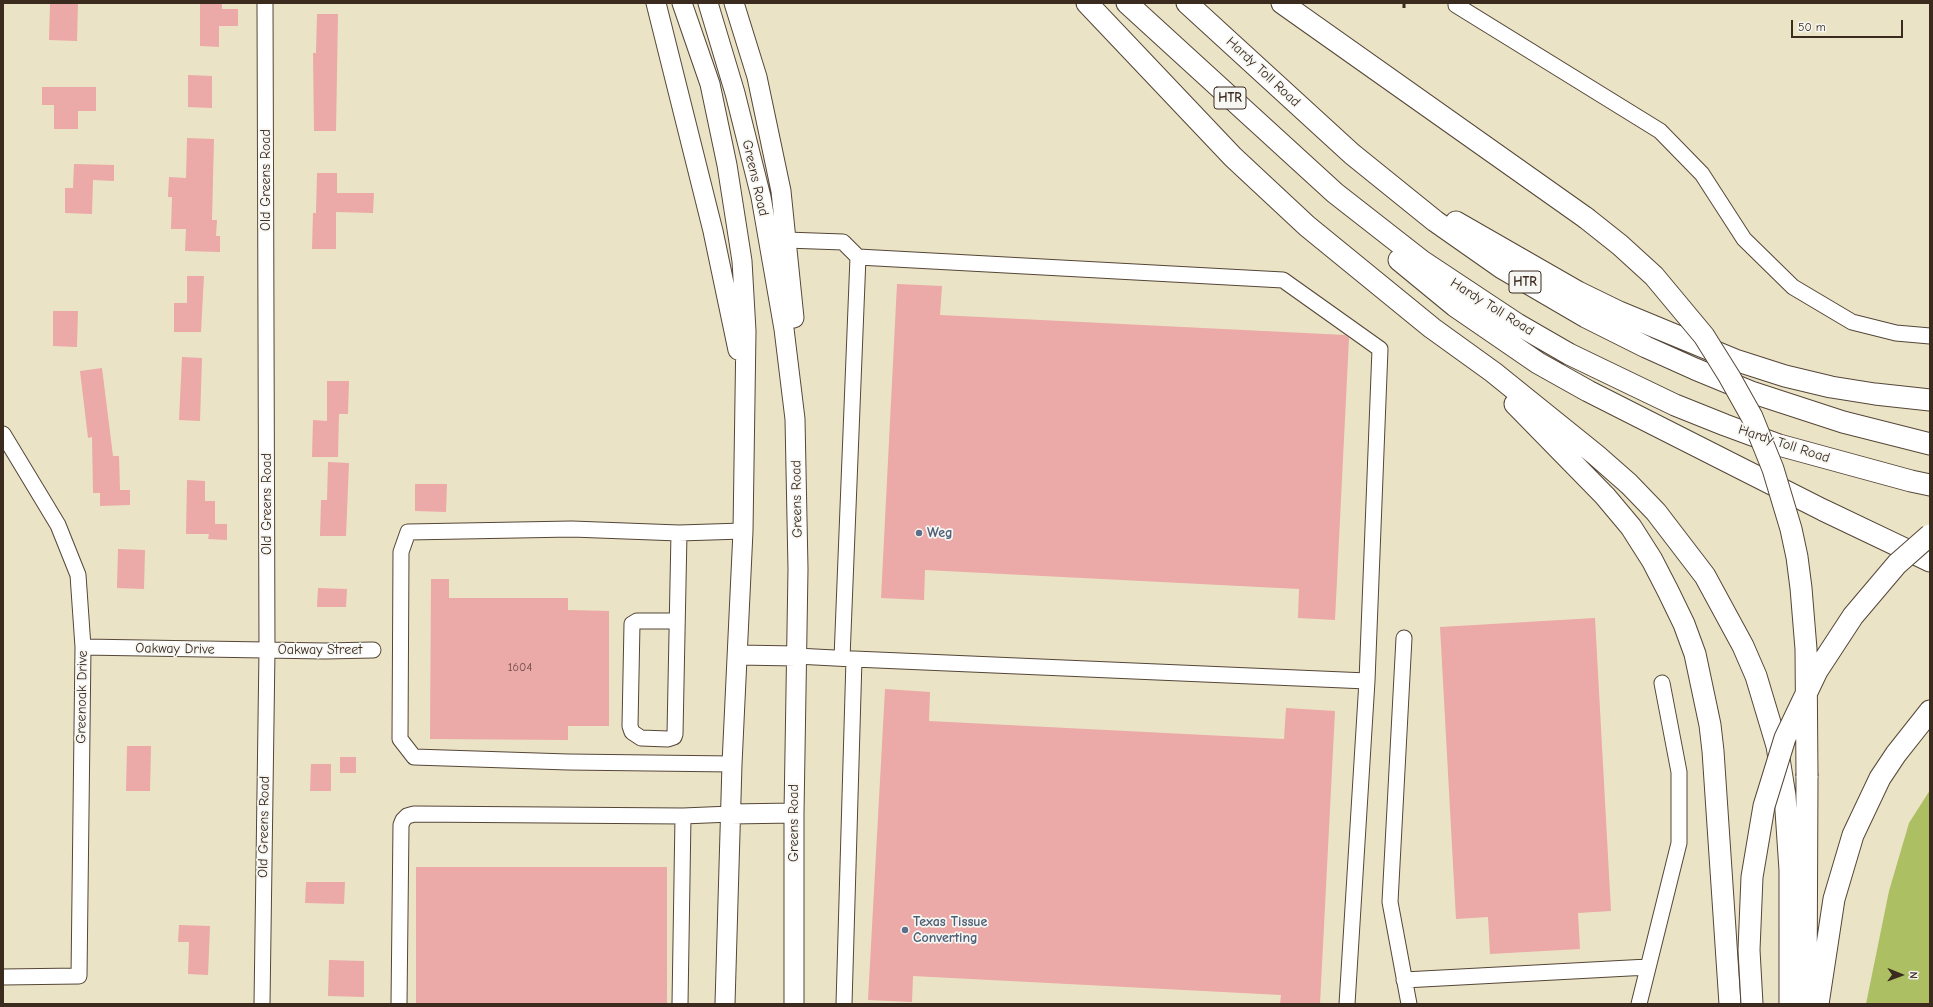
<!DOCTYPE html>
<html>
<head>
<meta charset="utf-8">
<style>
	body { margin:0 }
	#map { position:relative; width:1933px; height:1007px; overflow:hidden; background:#ebe3c6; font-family:"Comic Neue",sans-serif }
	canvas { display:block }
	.frame { position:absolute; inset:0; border:4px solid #3b2a1e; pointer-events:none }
	.north { position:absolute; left:1881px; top:955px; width:40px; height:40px; -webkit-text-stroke:3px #f6f6f2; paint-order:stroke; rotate:91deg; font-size:11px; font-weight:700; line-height:16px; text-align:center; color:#3b2a1e }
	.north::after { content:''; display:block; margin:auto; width:14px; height:18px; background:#3b2a1e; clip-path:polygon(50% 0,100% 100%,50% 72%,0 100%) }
	.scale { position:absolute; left:1791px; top:20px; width:112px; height:18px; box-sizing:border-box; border:2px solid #3b2a1e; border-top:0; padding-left:5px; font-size:12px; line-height:14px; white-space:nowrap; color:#3b2a1e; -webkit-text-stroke:3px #f6f6f2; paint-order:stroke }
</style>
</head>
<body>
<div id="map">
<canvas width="1933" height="1007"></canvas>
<div class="frame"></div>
<div class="north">N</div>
<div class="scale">50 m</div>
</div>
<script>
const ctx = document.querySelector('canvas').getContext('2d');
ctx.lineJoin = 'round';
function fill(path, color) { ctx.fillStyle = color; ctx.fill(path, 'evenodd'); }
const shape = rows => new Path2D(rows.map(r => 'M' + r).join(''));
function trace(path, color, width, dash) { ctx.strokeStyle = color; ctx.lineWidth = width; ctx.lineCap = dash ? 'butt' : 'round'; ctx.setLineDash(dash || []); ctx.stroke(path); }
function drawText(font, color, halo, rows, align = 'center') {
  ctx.font = font + ' "Comic Neue",sans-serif'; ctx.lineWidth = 3.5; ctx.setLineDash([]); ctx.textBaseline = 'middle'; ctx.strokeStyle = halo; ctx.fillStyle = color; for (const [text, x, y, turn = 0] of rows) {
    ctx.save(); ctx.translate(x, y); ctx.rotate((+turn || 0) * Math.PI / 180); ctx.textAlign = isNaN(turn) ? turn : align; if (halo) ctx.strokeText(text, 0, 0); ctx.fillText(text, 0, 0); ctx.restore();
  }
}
const green = shape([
	[1930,790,1930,1004,1866,1004,1889,891,1909,823]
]);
const building = shape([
	[50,3,78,3,77,41,49,40],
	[200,3,222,3,222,9,238,9,238,26,219,26,219,47,200,46],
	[317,14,338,14,336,131,314,131,313,53,316,53],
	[188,75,212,76,212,108,188,107],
	[42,87,96,87,96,111,78,111,78,129,54,129,54,105,42,105],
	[187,138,214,139,212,220,217,220,216,236,220,236,220,252,185,251,186,229,171,229,172,197,168,197,169,177,186,178],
	[74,164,114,165,114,181,93,180,92,214,65,213,65,188,73,188],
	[317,173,337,173,337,193,374,193,373,213,336,212,336,249,312,249,313,213,316,213],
	[187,276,204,276,201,332,174,332,174,303,187,303],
	[897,284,942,286,940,315,1345,335,1349,338,1335,620,1298,618,1299,589,925,570,924,600,881,598],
	[53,311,78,311,77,347,53,346],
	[182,357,202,358,200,421,179,420],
	[102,368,113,456,119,456,120,490,130,490,130,505,100,506,100,493,93,493,92,437,88,438,80,371],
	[327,381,349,381,348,414,339,414,338,457,312,457,313,420,327,421],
	[328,462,349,463,346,536,320,536,321,500,327,500],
	[187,480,205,481,205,501,215,501,215,524,227,524,227,540,208,539,209,534,186,534],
	[415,484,447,484,446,512,415,511],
	[118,549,145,550,144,589,117,588],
	[431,579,449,579,449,598,568,598,568,610,609,611,609,726,568,726,568,740,430,739],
	[318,588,347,589,346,607,317,607],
	[1595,618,1611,911,1578,913,1580,949,1490,954,1488,917,1456,919,1440,627],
	[885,689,930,692,929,721,1284,739,1286,708,1335,711,1320,1004,1280,1004,1281,995,913,976,912,1002,868,1000],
	[127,746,151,746,150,791,126,791],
	[340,757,356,757,356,773,340,773],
	[311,764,331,764,331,791,310,791],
	[416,867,667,867,667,1004,416,1004],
	[306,882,345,882,344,904,305,903],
	[179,925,210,926,208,975,188,974,189,942,178,942],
	[329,960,364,961,364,997,328,996]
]);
const minor = shape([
	[1456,3,1456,5,1660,131,1702,174,1744,239,1793,287,1852,322,1896,333,1930,336],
	[786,240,843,242,858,257],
	[3,434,58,525,78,575,83,647,79,976,3,977],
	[677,621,637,621,632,624,630,726,632,732,641,738,668,739,674,737,675,734,679,533],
	[1404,638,1390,902,1409,1004],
	[83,647,325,651,373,650],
	[796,656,854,659,1367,681,1380,349,1283,280,858,257,842,658],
	[732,764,568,762,414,757,400,739,401,552,408,532,572,529,679,533,743,531],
	[1404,980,1648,967],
	[262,1004,267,650,265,3],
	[399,1004,401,825,403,820,407,816,414,814,683,816],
	[680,1004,683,816,731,814],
	[844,1004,854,659],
	[1347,1004,1367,681],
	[1639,1004,1679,843,1679,772,1662,683]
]);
const major = shape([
	[656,3,713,231,738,350],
	[682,3,710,84,727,165,742,261,746,331,743,531,732,764,725,1004],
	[708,3,735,93,761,197,784,329,795,419,798,569,794,813,794,1004],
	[734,3,757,77,781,191,794,318],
	[738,655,796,656],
	[731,814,794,813]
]);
const highway = shape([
	[1087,3,1233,157,1307,226,1432,328,1493,372,1596,455,1629,484,1656,512,1705,576,1743,646,1756,676,1777,746,1785,796,1790,870,1790,1004],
	[1127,3,1335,193,1422,261,1517,324,1569,354,1623,380,1675,405,1725,425,1779,445,1911,481,1930,485],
	[1187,3,1352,154,1435,221,1502,268,1586,317,1646,347,1695,369,1751,392,1843,422,1930,444],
	[1282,3,1586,218],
	[1456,222,1578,292,1619,312,1735,360,1785,376,1831,387,1875,394,1930,400],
	[1399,260,1455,306,1538,363,1588,391,1823,510,1930,561],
	[1515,404,1605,496,1631,527,1652,560,1668,591,1684,624,1695,654,1710,725,1713,751,1730,1004],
	[1806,1004,1807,776],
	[1818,1004,1834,899,1853,835,1880,778,1896,754,1930,711]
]);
const rail = shape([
	[1404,8,1404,3]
]);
const highwayBridge = shape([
	[1586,218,1620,245,1654,276,1704,336,1729,376,1752,417,1773,469,1791,529,1797,557,1801,588,1806,649,1807,776],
	[1752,1004,1749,950,1752,877,1764,806,1785,738,1817,671,1853,616,1897,564,1930,535]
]);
const markers = [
	[919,533,4,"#5c6f8a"],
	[905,930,4,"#5c6f8a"]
];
const numberNames = [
	["1604",520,668]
];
const shields = [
	[1230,98,32],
	[1525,282,32]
];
const shieldNames = [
	["HTR",1230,98],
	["HTR",1525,282]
];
const streetNames = [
	["Hardy Toll Road",1263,72,43],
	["Greens Road",755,178,77],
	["Old Greens Road",266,180,-90],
	["Hardy Toll Road",1492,307,32],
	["Hardy Toll Road",1784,444,18],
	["Greens Road",797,499,-91],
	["Old Greens Road",267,504,-90],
	["Oakway Drive",175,649,1],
	["Oakway Street",320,650],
	["Greenoak Drive",82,697,-89],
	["Greens Road",794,823,-90],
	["Old Greens Road",264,827,-89]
];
const serviceNames = [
	["Weg",927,533],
	["Texas Tissue",913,922],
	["Converting",913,938]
];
fill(green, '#acbf63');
fill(building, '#eba9a7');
trace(minor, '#554637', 17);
trace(major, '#554637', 21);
trace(highway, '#554637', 23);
trace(minor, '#fff', 15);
trace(major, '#fff', 19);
trace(highway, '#fff', 21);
trace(rail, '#3b2a1e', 3, [6, 3]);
trace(highwayBridge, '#554637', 23, []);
trace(highwayBridge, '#fff', 21);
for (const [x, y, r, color] of markers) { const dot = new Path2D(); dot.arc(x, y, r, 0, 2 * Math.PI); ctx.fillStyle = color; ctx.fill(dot); trace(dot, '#f6f6f2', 1.5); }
drawText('12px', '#674a40', null, numberNames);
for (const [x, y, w] of shields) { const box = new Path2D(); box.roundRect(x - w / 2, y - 11, w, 22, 3); ctx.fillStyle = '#f6f6f2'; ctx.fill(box); trace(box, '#3b2a1e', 1); }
drawText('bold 13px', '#3b2a1e', null, shieldNames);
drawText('14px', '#3b2a1e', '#f6f6f2', streetNames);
drawText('bold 14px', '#4e5e75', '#f6f6f2', serviceNames, 'left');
</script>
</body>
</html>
